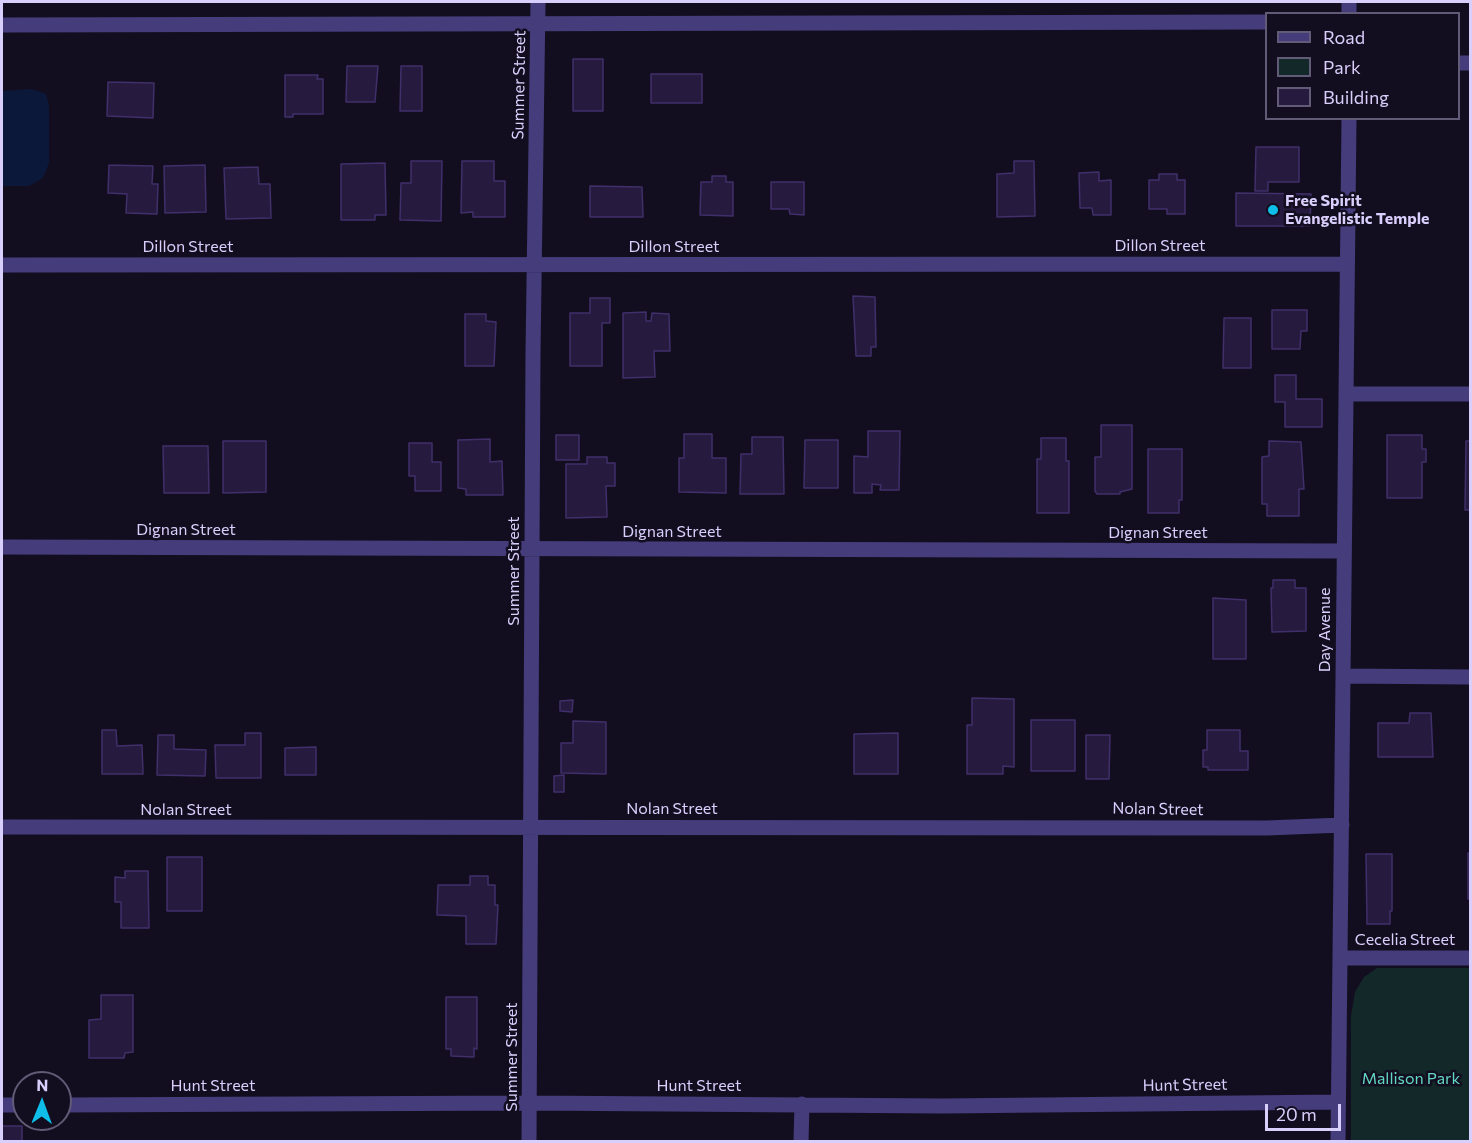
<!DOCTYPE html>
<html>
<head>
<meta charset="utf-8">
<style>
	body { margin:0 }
	#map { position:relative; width:1472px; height:1143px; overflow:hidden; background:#130e1f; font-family:Commissioner,sans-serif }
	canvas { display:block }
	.frame { position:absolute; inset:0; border:3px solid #d9cffc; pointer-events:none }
	.legend { position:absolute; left:1265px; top:12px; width:195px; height:108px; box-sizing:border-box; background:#130e1f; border:2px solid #625b77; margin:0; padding:8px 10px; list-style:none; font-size:18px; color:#d9cffc }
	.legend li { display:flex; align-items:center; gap:12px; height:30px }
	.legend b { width:30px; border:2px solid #625b77 }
	.north { position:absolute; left:12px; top:1071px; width:60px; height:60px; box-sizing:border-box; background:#130e1f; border:2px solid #625b77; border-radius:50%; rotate:1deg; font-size:16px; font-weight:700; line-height:24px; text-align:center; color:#d9cffc }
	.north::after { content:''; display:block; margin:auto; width:21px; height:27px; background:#0ebee9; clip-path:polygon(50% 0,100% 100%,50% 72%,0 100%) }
	.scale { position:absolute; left:1265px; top:1104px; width:76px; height:27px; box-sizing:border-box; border:3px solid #d9cffc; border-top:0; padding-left:8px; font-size:18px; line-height:21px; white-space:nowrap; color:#d9cffc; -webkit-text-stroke:4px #130e1f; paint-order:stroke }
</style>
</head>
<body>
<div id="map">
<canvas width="1472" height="1143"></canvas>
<div class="frame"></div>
<ul class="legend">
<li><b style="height:8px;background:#453c7c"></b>Road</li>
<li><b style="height:16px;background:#122829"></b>Park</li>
<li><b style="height:16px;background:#261b3f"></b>Building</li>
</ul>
<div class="north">N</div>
<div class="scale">20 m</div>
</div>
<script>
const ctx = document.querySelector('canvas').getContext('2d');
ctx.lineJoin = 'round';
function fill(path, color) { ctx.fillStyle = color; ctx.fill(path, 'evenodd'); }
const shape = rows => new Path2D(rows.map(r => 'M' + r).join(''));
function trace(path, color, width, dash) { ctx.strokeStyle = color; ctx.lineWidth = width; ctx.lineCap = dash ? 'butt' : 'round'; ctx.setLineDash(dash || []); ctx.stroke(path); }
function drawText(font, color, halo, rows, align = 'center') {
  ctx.font = font + ' Commissioner,sans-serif'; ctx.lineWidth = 5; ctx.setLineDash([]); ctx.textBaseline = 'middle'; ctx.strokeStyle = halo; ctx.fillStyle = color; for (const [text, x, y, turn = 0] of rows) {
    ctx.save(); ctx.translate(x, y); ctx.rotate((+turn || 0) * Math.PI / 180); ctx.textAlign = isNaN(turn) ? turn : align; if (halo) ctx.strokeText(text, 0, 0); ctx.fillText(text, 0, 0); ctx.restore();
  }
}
const green = shape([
	[1377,968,1470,968,1470,1141,1351,1141,1351,1016,1355,992,1364,977]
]);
const water = shape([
	[32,89,46,94,49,105,49,163,43,178,29,186,2,186,2,91]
]);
const building = shape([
	[573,59,603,59,603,111,573,111,573,59],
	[347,66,378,66,375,102,346,102,347,66],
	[401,66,422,66,422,111,400,111,401,66],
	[651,74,702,74,702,103,651,103,651,74],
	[285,75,318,75,317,79,323,79,323,114,293,114,293,117,285,117,285,75],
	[108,82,154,83,153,118,107,116,108,82],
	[1256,147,1299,147,1299,182,1268,182,1268,191,1255,191,1256,147],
	[411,161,442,161,441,221,400,220,401,183,411,183,411,161],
	[462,161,494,161,494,181,505,181,505,217,473,217,473,212,461,213,462,161],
	[1014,161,1034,161,1035,216,997,217,997,174,1014,173,1014,161],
	[385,163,386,215,375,215,375,220,341,220,341,164,385,163],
	[109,165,153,166,152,184,158,184,157,214,126,213,127,194,108,193,109,165],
	[205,165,206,212,165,213,164,166,205,165],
	[258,167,259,184,270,184,271,218,226,219,224,168,258,167],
	[1099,172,1099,181,1111,180,1111,215,1093,215,1092,208,1080,208,1079,173,1099,172],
	[1159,174,1177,174,1177,180,1185,180,1185,214,1167,214,1167,209,1149,209,1149,180,1159,180,1159,174],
	[712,176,726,176,726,182,733,182,733,216,700,215,701,182,712,182,712,176],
	[771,182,804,182,804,215,790,214,789,209,771,209,771,182],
	[590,186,642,187,643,217,590,217,590,186],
	[1236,193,1311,194,1310,226,1236,226,1236,193],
	[853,296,875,297,876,347,871,347,871,356,856,356,853,296],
	[590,298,610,298,610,323,602,323,602,366,570,366,570,313,590,313,590,298],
	[1272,310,1307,310,1307,331,1301,331,1300,349,1272,349,1272,310],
	[646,312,646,321,651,321,652,313,669,314,670,351,654,351,655,377,623,378,623,313,646,312],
	[465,314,486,314,486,321,496,322,494,366,465,366,465,314],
	[1224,318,1251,318,1251,368,1223,368,1224,318],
	[1275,375,1296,375,1296,399,1322,399,1322,427,1285,427,1285,402,1275,402,1275,375],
	[1101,425,1132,425,1132,489,1120,492,1120,494,1097,494,1095,491,1095,457,1101,457,1101,425],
	[868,431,900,431,899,490,880,490,881,485,872,484,872,493,854,493,854,456,868,457,868,431],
	[684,434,712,434,712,458,726,458,726,493,679,492,679,458,684,458,684,434],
	[556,435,579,435,579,460,556,460,556,435],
	[1387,435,1422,435,1422,449,1426,449,1426,462,1422,462,1422,498,1387,498,1387,435],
	[752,437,783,437,784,494,740,494,741,454,752,454,752,437],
	[1041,438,1066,438,1066,461,1069,461,1069,513,1037,513,1037,459,1041,459,1041,438],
	[490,439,490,462,502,461,503,495,466,495,466,489,458,488,458,440,490,439],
	[805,440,838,440,838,488,804,488,805,440],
	[223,441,266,441,266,492,223,493,223,441],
	[1269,441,1301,442,1304,489,1299,489,1299,516,1267,516,1267,504,1262,504,1262,457,1269,456,1269,441],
	[1466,441,1470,441,1470,510,1465,510,1466,441],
	[409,443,432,443,432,462,441,462,441,491,415,491,415,476,409,476,409,443],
	[163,446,208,446,209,493,164,493,163,446],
	[1148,449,1182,449,1182,500,1179,500,1179,513,1148,513,1148,449],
	[587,457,607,457,607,463,615,463,615,486,606,486,607,517,566,518,566,464,587,464,587,457],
	[1273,580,1295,580,1295,588,1306,588,1306,631,1272,632,1271,588,1273,588,1273,580],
	[1213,598,1246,600,1246,659,1213,659,1213,598],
	[972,698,1014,699,1014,767,1003,766,1003,774,967,774,967,725,972,725,972,698],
	[573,700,572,712,560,711,560,701,573,700],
	[1410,713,1431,713,1433,757,1378,757,1378,723,1409,723,1410,713],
	[1031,720,1075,720,1075,771,1031,771,1031,720],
	[573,721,606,722,606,774,561,773,561,743,573,743,573,721],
	[102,730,116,730,117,746,142,745,143,774,102,774,102,730],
	[1207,730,1240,730,1240,751,1248,751,1248,770,1208,770,1208,767,1203,767,1203,750,1207,750,1207,730],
	[245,733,261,733,261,778,216,778,215,745,245,745,245,733],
	[898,733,898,774,854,774,854,734,898,733],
	[158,735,174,735,174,749,206,750,205,776,157,775,158,735],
	[1086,735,1110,735,1109,779,1086,779,1086,735],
	[316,747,316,775,285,775,285,748,316,747],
	[564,775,564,792,554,792,554,776,564,775],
	[1468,853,1470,853,1470,899,1468,899,1468,853],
	[1366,854,1392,854,1392,911,1390,911,1390,924,1367,924,1366,854],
	[167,857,202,857,202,911,167,911,167,857],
	[125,871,148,871,149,928,121,928,121,902,115,902,115,877,125,878,125,871],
	[470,876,488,876,488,885,495,885,495,905,498,905,496,944,466,944,466,916,437,915,438,885,470,885,470,876],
	[101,995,133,995,133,1052,125,1053,124,1058,89,1058,89,1020,101,1019,101,995],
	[446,997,477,997,477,1049,474,1048,474,1057,451,1056,451,1049,446,1049,446,997],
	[2,1126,22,1126,22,1142,2,1142,2,1126]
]);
const minor = shape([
	[1349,14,1349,2],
	[2,25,1266,22],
	[1458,63,1470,63],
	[2,265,1347,264],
	[1346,394,1470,394],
	[2,547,1343,551],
	[1343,676,1470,677],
	[2,827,1267,828,1342,825],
	[1340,958,1470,958],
	[2,1105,24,1105],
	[60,1105,530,1103,943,1106,1338,1102],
	[529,1142,533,353,538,2],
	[801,1142,802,1104],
	[1338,1142,1349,118]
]);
const markers = [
	[1273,210,6,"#0ebee9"]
];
const streetNames = [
	["Summer Street",519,85,-89],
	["Dillon Street",1160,246],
	["Dillon Street",188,247],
	["Dillon Street",674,247],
	["Dignan Street",186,530],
	["Dignan Street",672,532],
	["Dignan Street",1158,533],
	["Summer Street",514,571,-90],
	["Day Avenue",1325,630,-90],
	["Nolan Street",672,809],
	["Nolan Street",1158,809,1],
	["Nolan Street",186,810],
	["Cecelia Street",1405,940],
	["Summer Street",512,1057,-90],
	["Hunt Street",1185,1085,-1],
	["Hunt Street",213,1086],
	["Hunt Street",699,1086]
];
const poiNames = [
	["Free Spirit",1285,201],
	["Evangelistic Temple",1285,219]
];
const parkNames = [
	["Mallison Park",1411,1079]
];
fill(green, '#122829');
fill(water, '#0c183a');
fill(building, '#261b3f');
trace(building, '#402f6a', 1.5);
trace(minor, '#453c7c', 15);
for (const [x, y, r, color] of markers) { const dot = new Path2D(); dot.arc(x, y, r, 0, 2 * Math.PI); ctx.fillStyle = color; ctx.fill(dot); trace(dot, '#130e1f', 2); }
drawText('16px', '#d9cffc', '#130e1f', streetNames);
drawText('bold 16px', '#d9cffc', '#130e1f', poiNames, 'left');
drawText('16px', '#61d7c5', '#130e1f', parkNames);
</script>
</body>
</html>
